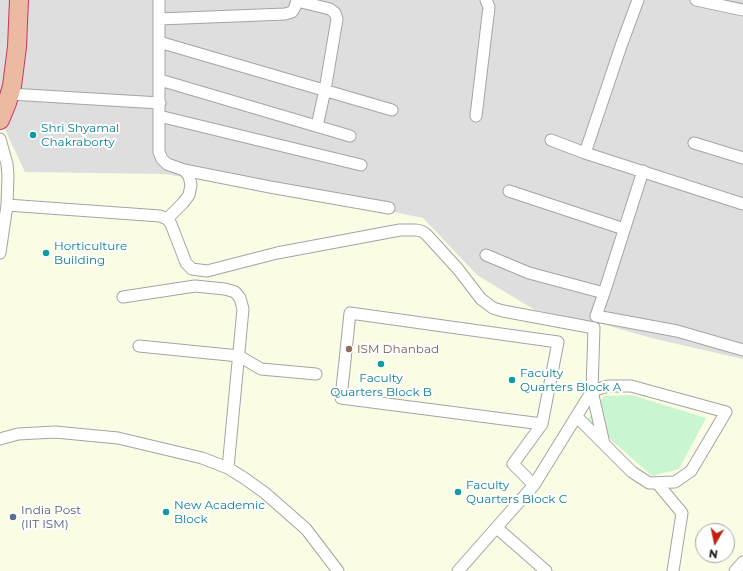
<!DOCTYPE html>
<html>
<head>
<meta charset="utf-8">
<style>
	body { margin:0 }
	#map { position:relative; width:743px; height:571px; overflow:hidden; background:#f0eee8; font-family:Montserrat,sans-serif }
	canvas { display:block }
	.north { position:absolute; left:695px; top:523px; width:40px; height:40px; box-sizing:border-box; background:#fff; border:1px solid #a6a6a6; border-radius:50%; rotate:189deg; font-size:11px; font-weight:700; line-height:16px; text-align:center; color:#202020 }
	.north::after { content:''; display:block; margin:auto; width:14px; height:18px; background:#c3210e; clip-path:polygon(50% 0,100% 100%,50% 72%,0 100%) }
</style>
</head>
<body>
<div id="map">
<canvas width="743" height="571"></canvas>
<div class="north">N</div>
</div>
<script>
const ctx = document.querySelector('canvas').getContext('2d');
ctx.lineJoin = 'round';
function fill(path, color) { ctx.fillStyle = color; ctx.fill(path, 'evenodd'); }
const shape = rows => new Path2D(rows.map(r => 'M' + r).join(''));
function trace(path, color, width, dash) { ctx.strokeStyle = color; ctx.lineWidth = width; ctx.lineCap = dash ? 'butt' : 'round'; ctx.setLineDash(dash || []); ctx.stroke(path); }
function drawText(font, color, halo, rows, align = 'center') {
  ctx.font = font + ' Montserrat,sans-serif'; ctx.lineWidth = 4; ctx.setLineDash([]); ctx.textBaseline = 'middle'; ctx.strokeStyle = halo; ctx.fillStyle = color; for (const [text, x, y, turn = 0] of rows) {
    ctx.save(); ctx.translate(x, y); ctx.rotate((+turn || 0) * Math.PI / 180); ctx.textAlign = isNaN(turn) ? turn : align; if (halo) ctx.strokeText(text, 0, 0); ctx.fillText(text, 0, 0); ctx.restore();
  }
}
const residential = shape([
	[0,0,743,0,743,571,0,571],
	[703,531,727,531,727,555,703,555]
]);
const education = shape([
	[0,119,25,172,165,174,245,187,296,192,423,218,477,275,535,310,599,323,651,338,743,359,743,571,0,571],
	[703,531,727,531,727,555,703,555]
]);
const park = shape([
	[632,395,706,418,679,469,652,476,588,419,604,396]
]);
const minor = shape([
	[159,0,159,152,162,159,167,164,184,170,189,176,191,185,189,195,183,203,167,219],
	[696,0,743,10],
	[297,1,330,9,335,13,337,19,325,90,317,126],
	[159,19,285,14,292,12,295,7,297,0],
	[159,42,392,110],
	[160,80,350,136],
	[10,94,160,103],
	[159,116,361,165],
	[476,116,489,7,486,0],
	[0,139,7,164,8,176,7,205,0,253],
	[551,140,585,153,743,204],
	[694,143,743,158],
	[585,153,621,46,638,0],
	[184,170,270,187,389,208],
	[643,171,604,293,596,316,677,331,743,350],
	[509,191,624,229],
	[7,205,160,216,167,219,171,224,186,263,192,269,207,271,277,253,400,230,416,230,421,231,426,234,458,269,481,299,493,308,503,311,594,328,592,391,604,444],
	[486,255,529,273,604,293],
	[123,297,195,286,225,289,235,292,240,298,243,309,228,468],
	[139,346,239,356,261,369,316,374],
	[0,439,18,434,55,432,118,438,202,458,228,468,244,478,265,493,306,529,338,571],
	[657,483,682,513,673,571],
	[534,485,513,464,542,424,558,342,350,313,341,398,542,424],
	[497,528,546,571],
	[458,571,534,485,592,391,608,386,631,386,726,412,691,471,675,482,649,483,632,472,577,417],
	[735,571,743,562]
]);
const trunk = shape([
	[0,120,7,103,12,86,17,47,19,0]
]);
const markers = [
	[33,135,4,"#0f9aa8"],
	[46,253,4,"#0f9aa8"],
	[349,349,4,"#8d6e63"],
	[381,364,4,"#0f9aa8"],
	[512,380,4,"#0f9aa8"],
	[458,492,4,"#0f9aa8"],
	[166,512,4,"#0f9aa8"],
	[13,517,4,"#5c6f8a"]
];
const cultureNames = [
	["Shri Shyamal",41,128],
	["Chakraborty",41,142],
	["Horticulture",54,246],
	["Building",54,260],
	["Faculty",520,373],
	["Quarters Block A",520,387],
	["Faculty",381,378,"center"],
	["Quarters Block B",381,392,"center"],
	["Faculty",466,485],
	["Quarters Block C",466,499],
	["New Academic",174,505],
	["Block",174,519]
];
const educationNames = [
	["ISM Dhanbad",357,349]
];
const serviceNames = [
	["India Post",21,510],
	["(IIT ISM)",21,524]
];
fill(residential, '#dedede');
fill(education, '#fafde4');
fill(park, '#c9f6d1');
trace(minor, '#a4a4a4', 13);
trace(trunk, '#cf3459', 20);
trace(minor, '#fff', 11);
trace(trunk, '#ecb9a2', 18);
for (const [x, y, r, color] of markers) { const dot = new Path2D(); dot.arc(x, y, r, 0, 2 * Math.PI); ctx.fillStyle = color; ctx.fill(dot); trace(dot, '#fff', 1.5); }
drawText('12px', '#0d838f', '#fff', cultureNames, 'left');
drawText('12px', '#785e54', '#fff', educationNames, 'left');
drawText('12px', '#4e5e75', '#fff', serviceNames, 'left');
</script>
</body>
</html>
